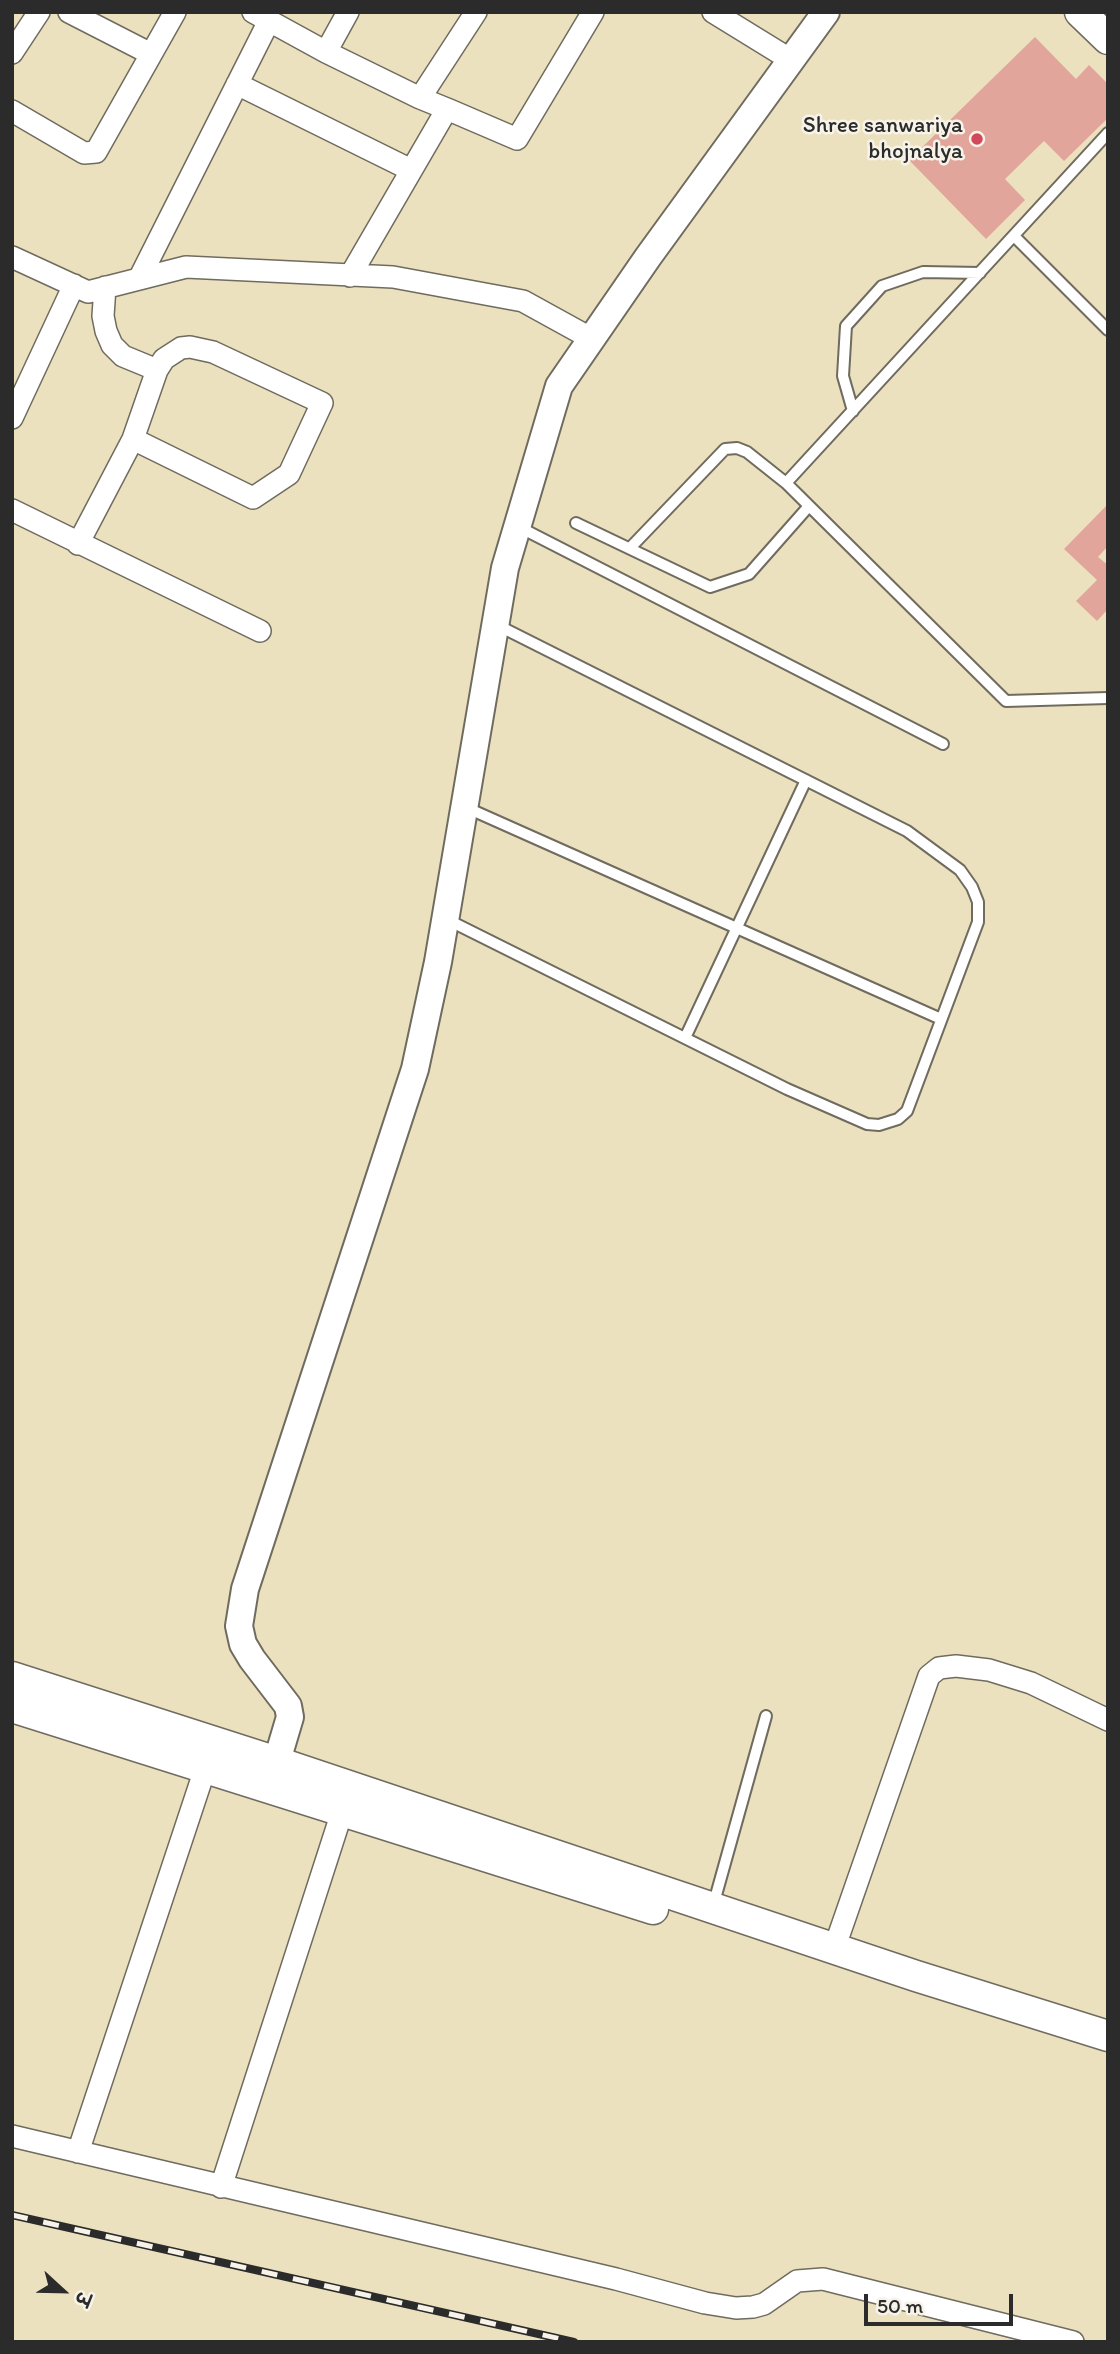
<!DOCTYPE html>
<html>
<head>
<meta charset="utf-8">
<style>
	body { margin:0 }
	#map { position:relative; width:1120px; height:2354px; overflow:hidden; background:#ece1bf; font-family:Itim,"Playpen Sans Deva",sans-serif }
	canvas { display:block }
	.frame { position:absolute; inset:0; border:14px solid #2b2b2b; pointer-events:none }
	.north { position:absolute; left:28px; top:2256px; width:70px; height:70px; -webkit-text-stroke:5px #f7f3e8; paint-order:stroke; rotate:112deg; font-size:19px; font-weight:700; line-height:28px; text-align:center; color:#2b2b2b }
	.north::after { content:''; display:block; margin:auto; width:24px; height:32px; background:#2b2b2b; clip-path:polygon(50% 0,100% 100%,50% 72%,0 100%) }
	.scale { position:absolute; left:864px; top:2294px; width:149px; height:32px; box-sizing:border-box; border:4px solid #2b2b2b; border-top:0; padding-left:9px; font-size:21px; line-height:24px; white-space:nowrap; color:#2b2b2b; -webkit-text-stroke:5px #f7f3e8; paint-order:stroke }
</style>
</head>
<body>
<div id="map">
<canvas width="1120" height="2354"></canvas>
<div class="frame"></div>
<div class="north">उ</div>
<div class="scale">50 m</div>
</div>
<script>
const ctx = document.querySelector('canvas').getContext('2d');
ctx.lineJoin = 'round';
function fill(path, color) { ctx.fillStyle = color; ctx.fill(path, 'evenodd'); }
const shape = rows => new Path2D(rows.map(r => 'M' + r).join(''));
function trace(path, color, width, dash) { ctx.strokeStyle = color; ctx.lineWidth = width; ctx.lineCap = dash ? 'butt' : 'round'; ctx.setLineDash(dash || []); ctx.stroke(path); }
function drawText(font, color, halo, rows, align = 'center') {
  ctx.font = font + ' Itim,sans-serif'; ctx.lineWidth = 5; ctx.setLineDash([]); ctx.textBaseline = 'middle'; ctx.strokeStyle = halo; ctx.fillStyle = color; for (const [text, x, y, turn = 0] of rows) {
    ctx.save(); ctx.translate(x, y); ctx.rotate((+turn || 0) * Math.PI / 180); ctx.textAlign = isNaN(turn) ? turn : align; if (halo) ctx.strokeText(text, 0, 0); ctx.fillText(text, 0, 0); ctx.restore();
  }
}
const building = shape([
	[1035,37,1076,79,1089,65,1108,84,1108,118,1064,161,1044,141,1005,179,1025,200,986,239,909,160],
	[1108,504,1108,546,1098,557,1108,565,1108,609,1097,621,1076,601,1097,580,1064,549]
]);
const service = shape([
	[1108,133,786,483,1006,701,1108,698],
	[1014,236,1108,330],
	[853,411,843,376,846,326,882,286,923,272,980,273],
	[576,523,710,587,749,574,809,506],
	[519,527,943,744],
	[630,548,725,449,737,448,747,452,786,483],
	[465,807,941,1019],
	[446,919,787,1089,867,1124,879,1125,898,1119,907,1111,978,922,978,902,972,887,960,870,907,831,497,625],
	[685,1038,806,780],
	[713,1906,766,1716]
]);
const minor = shape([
	[69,12,151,54],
	[253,12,326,52],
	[348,12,326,52,420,98,447,109,350,276],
	[713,12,791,60],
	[12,53,39,12],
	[237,84,411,170],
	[420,98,476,12],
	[447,109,517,139,593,12],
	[12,111,84,153,96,152,175,12],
	[12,257,88,292,186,267,393,277,523,301,592,339],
	[139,279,269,21],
	[105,287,103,316,106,331,112,345,123,356,157,370],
	[12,418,74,285],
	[12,510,260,631],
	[78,544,133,439,253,498,289,474,322,403,213,352,190,347,181,348,164,359,157,370,133,439],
	[834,1949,929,1676,939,1668,956,1666,989,1670,1031,1683,1108,1720],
	[12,2136,616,2279,705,2303,736,2308,753,2307,764,2304,797,2281,823,2279,1073,2342],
	[78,2152,205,1769],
	[221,2187,342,1812]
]);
const tertiary = shape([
	[271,1781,290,1717,288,1706,252,1659,243,1644,239,1626,245,1589,415,1069,438,962,505,568,559,386,648,257,826,12]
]);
const secondary = shape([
	[1080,12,1108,39],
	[12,1677,277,1762,916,1976,1108,2036],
	[12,1707,653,1909]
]);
const rail = shape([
	[12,2215,574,2342]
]);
const markers = [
	[977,139,7,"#d1495b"]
];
const poiNames = [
	["Shree sanwariya",963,126],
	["bhojnalya",963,152]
];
fill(building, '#e2a59b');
trace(service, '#6f6b5f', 14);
trace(minor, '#6f6b5f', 24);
trace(tertiary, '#6f6b5f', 30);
trace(secondary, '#6f6b5f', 33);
trace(service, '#fff', 10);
trace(minor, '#fff', 21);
trace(tertiary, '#fff', 26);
trace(secondary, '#fff', 30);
trace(rail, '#2b2b2b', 8);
trace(rail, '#f7f3e8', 5, [16]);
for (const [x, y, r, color] of markers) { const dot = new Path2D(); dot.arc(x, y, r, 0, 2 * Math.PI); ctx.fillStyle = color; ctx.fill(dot); trace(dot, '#f7f3e8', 2.5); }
drawText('23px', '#2b2b2b', '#f7f3e8', poiNames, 'right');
</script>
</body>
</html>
